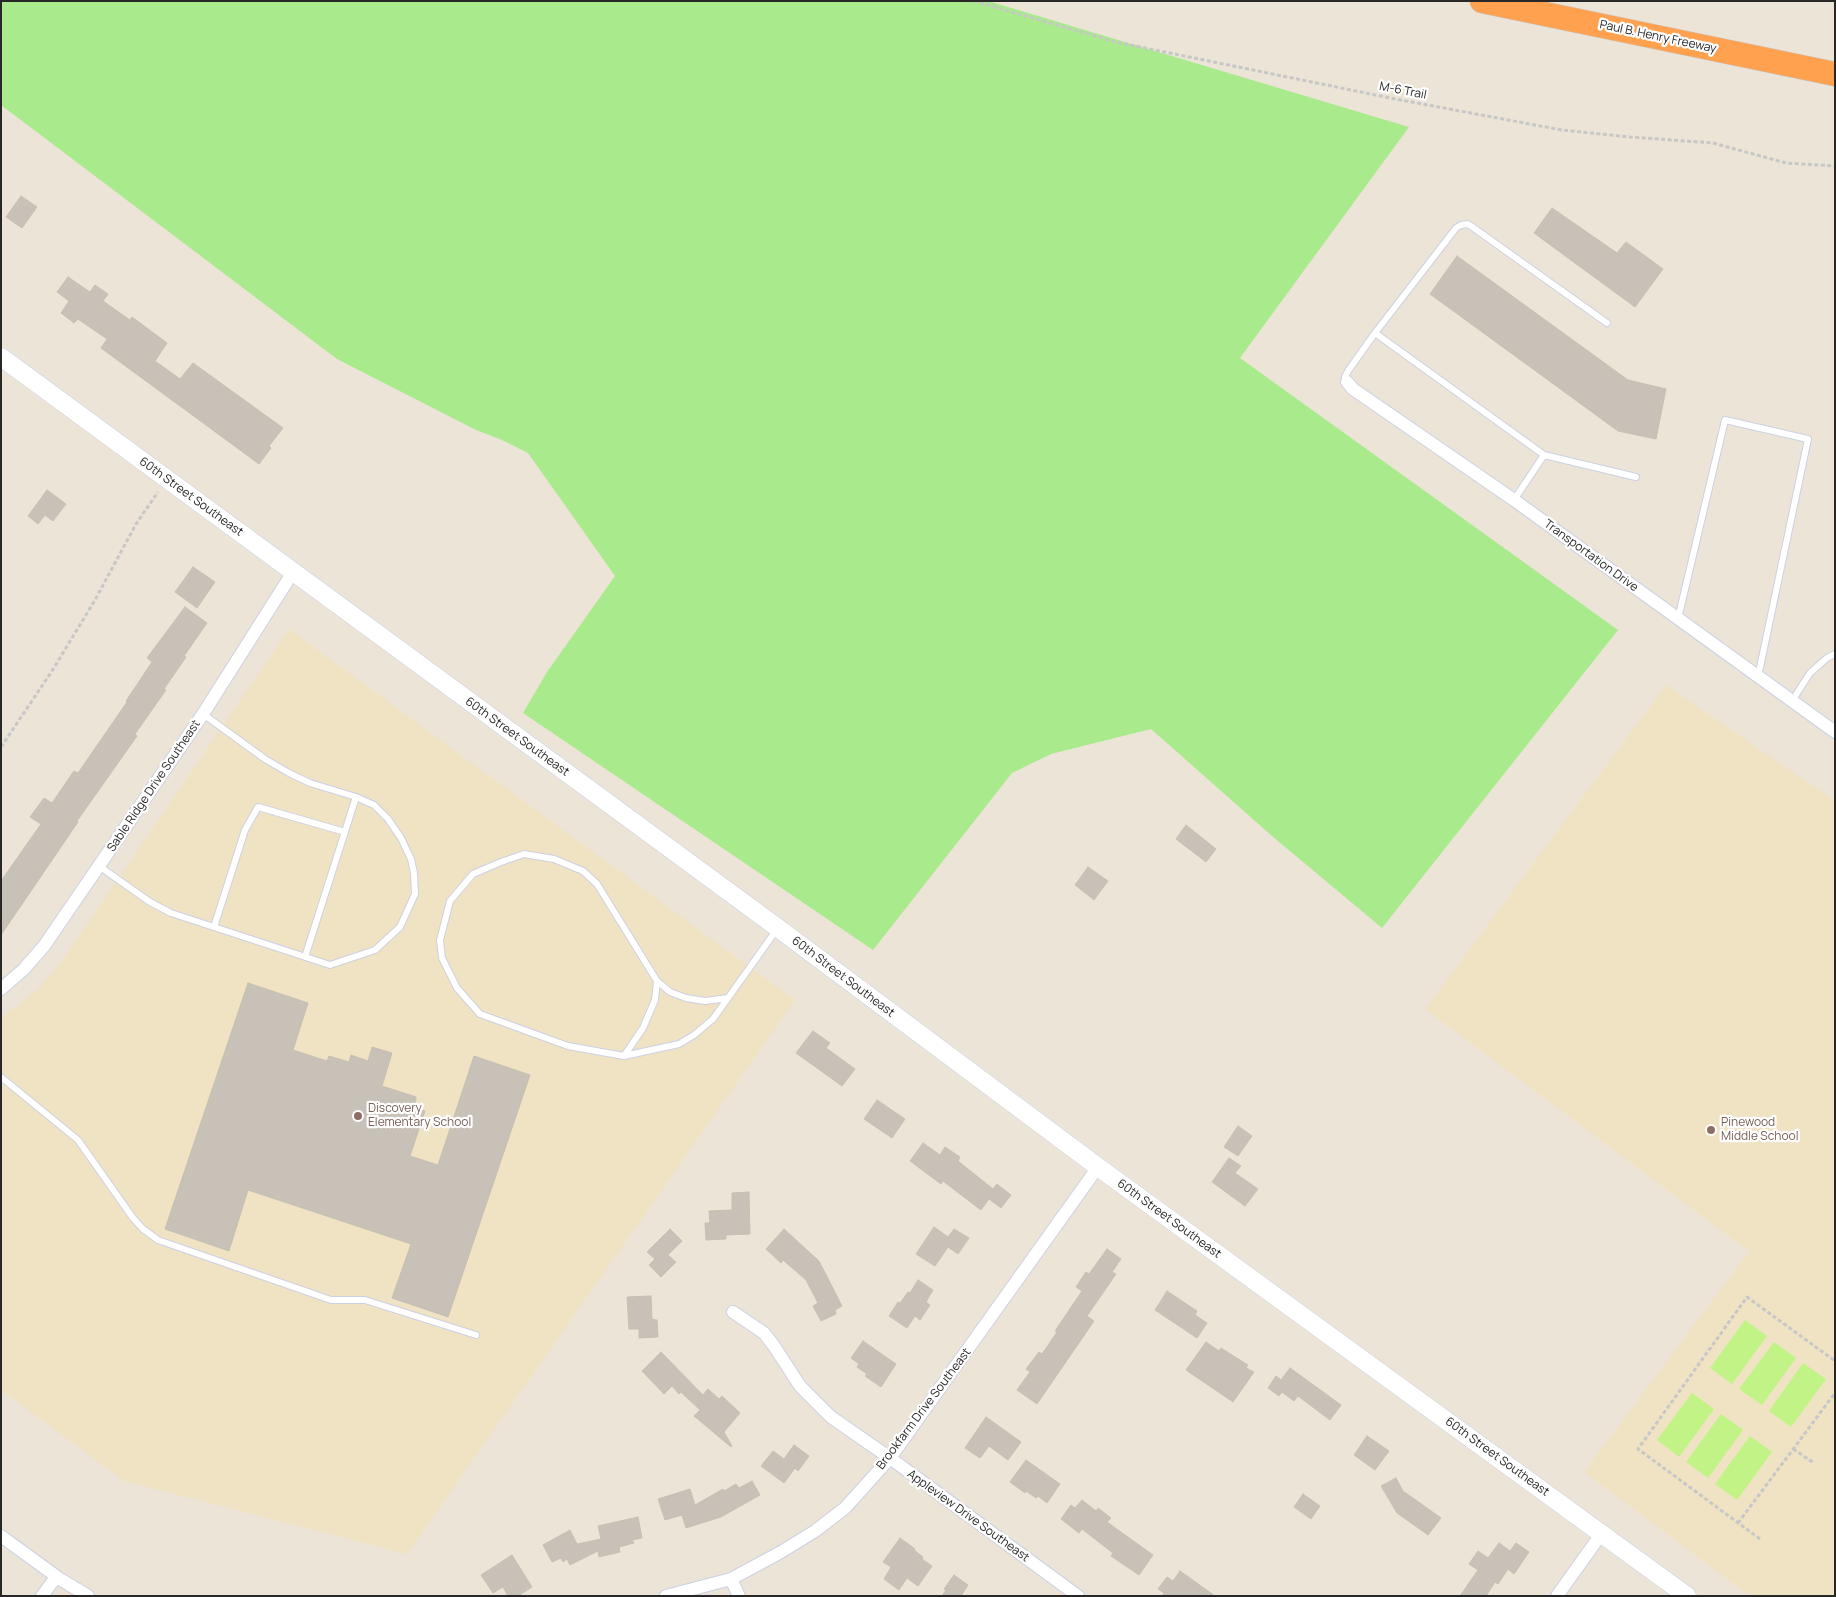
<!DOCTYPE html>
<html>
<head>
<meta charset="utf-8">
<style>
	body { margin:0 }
	#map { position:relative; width:1836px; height:1597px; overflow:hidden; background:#ece4d7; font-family:Manrope,sans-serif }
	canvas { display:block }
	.frame { position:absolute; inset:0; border:2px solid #272727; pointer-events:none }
</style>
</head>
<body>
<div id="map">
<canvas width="1836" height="1597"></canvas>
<div class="frame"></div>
</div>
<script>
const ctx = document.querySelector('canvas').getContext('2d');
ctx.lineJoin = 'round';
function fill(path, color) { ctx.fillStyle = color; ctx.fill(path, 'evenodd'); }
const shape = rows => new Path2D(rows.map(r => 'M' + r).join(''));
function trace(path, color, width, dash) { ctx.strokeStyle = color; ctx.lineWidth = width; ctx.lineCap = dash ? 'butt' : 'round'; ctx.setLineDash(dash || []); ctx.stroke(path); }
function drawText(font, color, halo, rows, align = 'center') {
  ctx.font = font + ' Manrope,sans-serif'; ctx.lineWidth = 4.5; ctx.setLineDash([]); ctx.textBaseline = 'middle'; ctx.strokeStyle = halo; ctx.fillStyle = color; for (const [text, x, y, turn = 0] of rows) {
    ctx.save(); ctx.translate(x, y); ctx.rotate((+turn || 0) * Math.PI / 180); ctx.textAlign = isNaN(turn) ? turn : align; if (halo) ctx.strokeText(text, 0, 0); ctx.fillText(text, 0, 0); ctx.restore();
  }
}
const education = shape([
	[289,629,795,1000,407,1554,124,1481,1,1390,1,1018,37,990,59,965],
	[1666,685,1835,801,1835,1596,1750,1596,1584,1472,1749,1251,1425,1009]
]);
const green = shape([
	[1,1,988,1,1409,127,1240,358,1618,630,1382,928,1272,836,1151,729,1051,754,1012,773,873,950,523,713,547,672,615,576,528,453,502,440,476,430,337,359,1,105]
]);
const pitch = shape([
	[1745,1320,1767,1336,1732,1384,1710,1368],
	[1774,1342,1796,1358,1762,1405,1739,1389],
	[1803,1363,1826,1379,1791,1427,1769,1411],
	[1692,1393,1714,1409,1679,1457,1657,1440],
	[1721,1414,1743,1430,1708,1478,1686,1462],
	[1750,1436,1772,1452,1737,1500,1715,1484]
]);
const building = shape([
	[21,196,37,207,22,228,6,217,21,196],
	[1552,208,1617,253,1626,242,1663,269,1635,307,1534,233,1552,208],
	[1457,256,1628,380,1666,389,1656,439,1618,431,1430,294,1457,256],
	[68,277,90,292,95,285,108,294,103,301,130,320,132,317,167,343,155,361,180,379,193,363,283,428,269,446,271,448,259,464,101,348,107,339,78,319,74,323,61,313,69,301,57,292,68,277],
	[47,490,66,504,53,521,45,515,38,524,28,516,47,490],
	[193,567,215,582,197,608,175,592,193,567],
	[185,607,207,623,184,656,186,657,164,689,166,690,135,734,137,736,77,821,78,822,1,935,1,881,41,824,30,817,44,798,52,803,74,771,78,773,127,702,126,701,152,662,147,658,185,607],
	[1186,825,1216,849,1206,862,1176,839,1186,825],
	[1088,867,1108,881,1094,900,1075,885,1088,867],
	[248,983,308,1003,293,1050,327,1061,329,1056,349,1062,351,1055,368,1061,372,1047,392,1053,382,1086,416,1097,415,1108,425,1111,410,1156,438,1165,474,1056,530,1075,448,1317,392,1298,411,1244,248,1190,229,1251,165,1229,248,983],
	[813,1031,830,1043,826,1048,855,1069,842,1086,796,1053,813,1031],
	[877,1100,905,1119,892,1138,864,1119,877,1100],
	[1238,1126,1252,1136,1238,1156,1224,1147,1238,1126],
	[923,1143,940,1155,945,1147,960,1157,958,1161,993,1189,997,1184,1011,1195,1001,1208,989,1199,981,1210,943,1181,941,1184,910,1161,923,1143],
	[1229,1158,1241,1166,1235,1173,1258,1189,1245,1206,1212,1182,1229,1158],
	[749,1192,750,1234,726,1235,726,1239,706,1240,705,1223,710,1223,709,1211,732,1210,732,1193,749,1192],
	[934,1227,948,1237,954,1229,969,1238,958,1254,948,1247,935,1266,916,1254,934,1227],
	[670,1229,682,1241,668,1255,676,1262,661,1277,649,1265,655,1259,647,1252,670,1229],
	[784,1229,819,1261,842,1306,835,1310,836,1314,821,1321,813,1306,818,1303,806,1280,783,1260,781,1263,766,1249,784,1229],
	[1107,1249,1121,1259,1112,1272,1116,1274,1087,1316,1094,1321,1037,1404,1017,1390,1030,1372,1026,1369,1039,1352,1042,1354,1057,1332,1055,1331,1082,1291,1076,1287,1086,1272,1089,1274,1107,1249],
	[918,1280,933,1290,926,1302,930,1305,920,1320,915,1316,907,1328,889,1316,898,1302,900,1303,908,1292,910,1293,918,1280],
	[1167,1291,1197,1311,1195,1315,1207,1323,1197,1338,1155,1310,1167,1291],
	[651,1296,652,1319,657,1320,658,1337,639,1338,639,1329,629,1329,627,1297,651,1296],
	[863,1341,896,1364,881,1387,865,1376,867,1374,857,1367,859,1364,851,1358,863,1341],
	[1206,1342,1219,1351,1221,1348,1232,1355,1248,1365,1246,1368,1254,1372,1233,1402,1186,1370,1206,1342],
	[661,1352,703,1395,708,1389,719,1399,722,1396,740,1413,724,1432,732,1446,731,1447,694,1416,700,1410,681,1392,679,1394,672,1386,664,1394,642,1371,661,1352],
	[1290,1368,1341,1405,1330,1420,1298,1396,1294,1401,1282,1392,1279,1396,1268,1388,1276,1376,1281,1380,1290,1368],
	[986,1417,1021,1442,1008,1460,989,1446,980,1458,965,1448,986,1417],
	[1367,1436,1389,1451,1375,1470,1354,1455,1367,1436],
	[794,1445,809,1456,798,1471,795,1468,784,1483,761,1466,773,1451,784,1459,794,1445],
	[1026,1460,1060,1484,1047,1503,1038,1496,1036,1498,1026,1491,1025,1493,1010,1482,1026,1460],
	[1396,1478,1403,1491,1441,1518,1428,1535,1397,1513,1381,1486,1396,1478],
	[752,1481,760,1495,721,1517,686,1528,682,1515,665,1520,658,1499,690,1489,695,1505,723,1489,724,1491,736,1484,739,1488,752,1481],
	[1303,1494,1320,1506,1311,1519,1294,1507,1303,1494],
	[1082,1500,1096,1511,1098,1508,1111,1518,1107,1522,1153,1555,1139,1575,1111,1556,1113,1553,1082,1529,1079,1533,1061,1519,1071,1505,1075,1508,1082,1500],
	[638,1517,642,1538,632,1540,634,1543,619,1547,620,1552,599,1557,598,1551,570,1565,567,1559,563,1562,561,1558,552,1562,543,1545,570,1530,577,1544,601,1539,598,1526,638,1517],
	[900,1538,915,1549,914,1550,923,1557,922,1559,932,1566,918,1586,907,1578,899,1590,884,1579,891,1567,883,1562,900,1538],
	[1499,1543,1510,1551,1516,1543,1529,1552,1514,1574,1508,1569,1498,1584,1495,1582,1486,1596,1460,1596,1478,1570,1469,1564,1478,1551,1488,1558,1499,1543],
	[512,1555,532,1587,518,1596,508,1596,503,1587,493,1593,481,1575,512,1555],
	[1180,1571,1215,1596,1162,1596,1164,1593,1158,1589,1167,1577,1173,1581,1180,1571],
	[954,1575,968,1585,961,1596,942,1596,946,1590,944,1589,954,1575]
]);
const path = shape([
	[974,1,1116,42,1390,98,1562,130,1630,137,1713,143,1786,163,1835,166],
	[1,747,52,671,95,600,136,524,158,492],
	[1793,1449,1814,1463],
	[1738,1523,1835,1393],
	[1760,1539,1638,1449,1747,1297,1835,1361]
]);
const service = shape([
	[1347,382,1345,377,1348,371,1375,333],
	[1544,455,1375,333,1456,228,1461,225,1467,224,1471,226,1607,323],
	[1514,500,1544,455,1636,477],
	[1678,619,1725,420,1808,439,1758,677],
	[1792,701,1810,673,1827,658,1835,654],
	[99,866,150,902,171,913,330,965,375,950,400,927,415,894,414,873,411,859,401,838,388,819,374,805,356,797,310,783,289,773,265,759,203,714],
	[214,927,245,830,258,807,345,832],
	[305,957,356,797],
	[728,998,705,1001,686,998,670,992,657,981,597,884,583,871,554,859,524,854,501,862,473,874,450,901,440,940,442,958,457,988,480,1014,568,1046,624,1056,679,1044,694,1035,713,1019,753,963,777,929],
	[624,1056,643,1028,655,1000,657,981],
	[1,1077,78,1140,133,1218,143,1229,158,1240,331,1300,365,1300,476,1335]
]);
const minor = shape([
	[1347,382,1353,389,1514,500,1835,732],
	[1,989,24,969,44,946,203,714,293,572],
	[733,1312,764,1333,774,1346,800,1386,831,1417,890,1458,1078,1596],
	[1,1536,60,1579,88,1596],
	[731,1579,739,1596],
	[42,1596,56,1577],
	[666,1596,731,1579,781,1552,815,1531,845,1508,890,1458,1098,1167],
	[1557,1596,1602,1533]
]);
const secondary = shape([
	[1,357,778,928,1098,1167,1687,1596]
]);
const motorway = shape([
	[1482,1,1835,74]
]);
const markers = [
	[358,1116,5,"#8d6e63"],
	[1711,1130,5,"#8d6e63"]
];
const streetNames = [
	["Paul B. Henry Freeway",1658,37,12],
	["M-6 Trail",1403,91,11],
	["60th Street Southeast",191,497,36],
	["Transportation Drive",1591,556,36],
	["60th Street Southeast",517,737,36],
	["Sable Ridge Drive Southeast",154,786,-56],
	["60th Street Southeast",843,977,37],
	["60th Street Southeast",1169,1219,36],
	["Brookfarm Drive Southeast",924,1409,-53],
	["60th Street Southeast",1497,1457,36],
	["Appleview Drive Southeast",968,1516,36]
];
const educationNames = [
	["Discovery",368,1109],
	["Elementary School",368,1123],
	["Pinewood",1721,1123],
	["Middle School",1721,1137]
];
fill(education, '#f0e3c4');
fill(green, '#a9ea8c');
fill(pitch, '#c1f386');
fill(building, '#c7c1b7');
trace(building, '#c7c0b1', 1);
trace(service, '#ccd0e3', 8);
trace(minor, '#ccd0e3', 14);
trace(secondary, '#ccd0e3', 19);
trace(motorway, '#c7c7c7', 25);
trace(path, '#c7c7c7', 3, [4, 2.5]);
trace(service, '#fff', 6);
trace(minor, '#fff', 12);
trace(secondary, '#fff', 18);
trace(motorway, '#ffa14f', 24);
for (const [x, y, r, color] of markers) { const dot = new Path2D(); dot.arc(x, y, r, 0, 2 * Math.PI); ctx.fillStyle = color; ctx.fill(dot); trace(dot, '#fff', 2); }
drawText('12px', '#272727', '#fff', streetNames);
drawText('12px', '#785e54', '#fff', educationNames, 'left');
</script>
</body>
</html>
